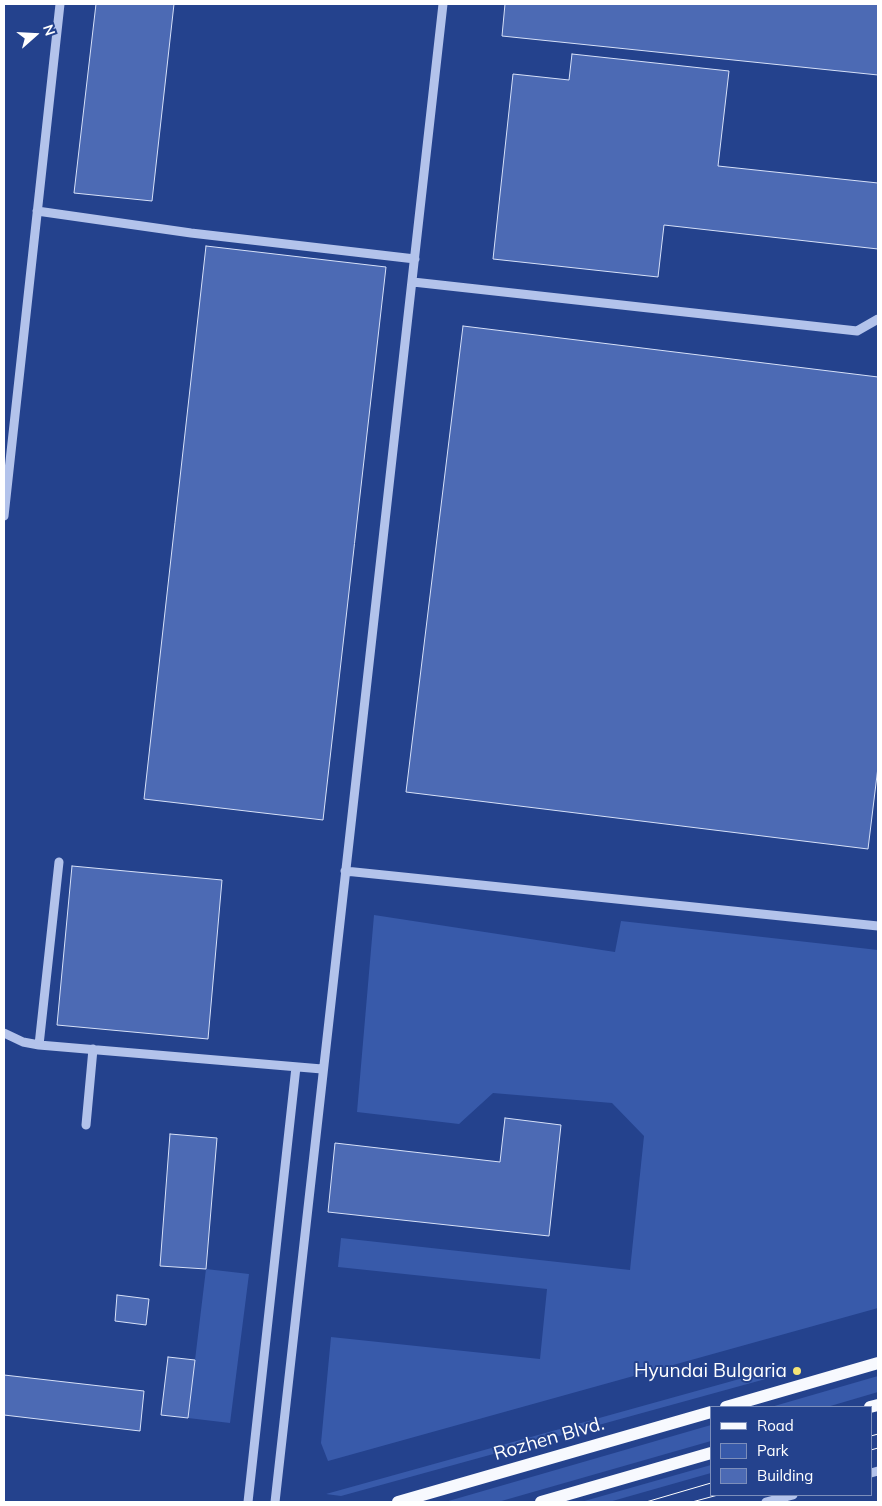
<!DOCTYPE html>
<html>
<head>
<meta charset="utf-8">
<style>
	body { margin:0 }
	#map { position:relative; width:882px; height:1506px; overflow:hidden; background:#24428d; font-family:Mulish,sans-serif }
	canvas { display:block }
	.frame { position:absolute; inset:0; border:5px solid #fff; pointer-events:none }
	.legend { position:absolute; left:710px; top:1406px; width:162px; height:90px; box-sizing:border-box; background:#24428d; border:1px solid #7c8ebb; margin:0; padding:6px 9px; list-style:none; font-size:15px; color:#fff }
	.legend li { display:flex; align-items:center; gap:10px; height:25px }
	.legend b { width:25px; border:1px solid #7c8ebb }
	.north { position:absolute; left:10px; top:10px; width:50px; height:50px; -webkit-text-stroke:4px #24428d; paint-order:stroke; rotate:71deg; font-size:14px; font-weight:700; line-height:20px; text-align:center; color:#fff }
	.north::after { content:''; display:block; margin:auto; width:18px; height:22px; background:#fff; clip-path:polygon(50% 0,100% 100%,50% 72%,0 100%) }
</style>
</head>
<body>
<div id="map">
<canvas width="882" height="1506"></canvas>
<div class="frame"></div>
<ul class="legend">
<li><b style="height:6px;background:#f7f9fe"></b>Road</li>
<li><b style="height:14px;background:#385aaa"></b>Park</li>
<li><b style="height:14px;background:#4c6ab4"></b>Building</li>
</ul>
<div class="north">N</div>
</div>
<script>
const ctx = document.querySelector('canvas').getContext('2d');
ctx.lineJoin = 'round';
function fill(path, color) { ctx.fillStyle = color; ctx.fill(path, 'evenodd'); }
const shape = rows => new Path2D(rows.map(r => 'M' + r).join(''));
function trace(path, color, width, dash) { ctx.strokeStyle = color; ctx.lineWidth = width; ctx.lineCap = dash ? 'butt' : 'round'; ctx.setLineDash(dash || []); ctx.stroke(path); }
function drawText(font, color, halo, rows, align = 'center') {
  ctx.font = font + ' Mulish,sans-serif'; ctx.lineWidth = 4; ctx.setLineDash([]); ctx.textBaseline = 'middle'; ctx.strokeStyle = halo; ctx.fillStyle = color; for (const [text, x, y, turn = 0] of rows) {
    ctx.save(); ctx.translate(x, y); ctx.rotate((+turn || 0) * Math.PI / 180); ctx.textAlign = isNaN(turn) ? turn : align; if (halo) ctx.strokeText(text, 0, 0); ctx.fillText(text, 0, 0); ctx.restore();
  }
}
const green = shape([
	[374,915,615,952,621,921,878,950,878,1308,328,1461,321,1443,331,1337,540,1359,547,1289,338,1267,341,1238,630,1270,644,1136,612,1103,493,1093,459,1124,357,1112],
	[206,1269,249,1274,230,1423,188,1418],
	[779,1368,780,1375,341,1496,326,1494],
	[878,1376,878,1392,827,1407,771,1407],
	[711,1425,711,1441,498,1502,445,1502],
	[711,1465,711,1473,609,1502,581,1502]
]);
const building = shape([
	[96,4,174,4,152,201,74,193,96,4],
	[505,4,878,4,878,75,502,36,505,4],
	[572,54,729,71,718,166,878,183,878,249,664,225,658,277,493,259,513,74,569,80,572,54],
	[206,246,386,267,323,820,144,799,206,246],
	[463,326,878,377,878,767,868,849,406,792,463,326],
	[72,866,222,880,208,1039,57,1025,72,866],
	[505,1118,561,1125,549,1236,328,1212,335,1143,500,1162,505,1118],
	[170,1134,217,1138,206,1269,160,1266,170,1134],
	[117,1295,149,1299,146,1325,115,1321,117,1295],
	[168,1357,195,1360,188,1418,161,1415,168,1357],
	[4,1375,144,1391,140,1431,4,1415,4,1375]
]);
const minor = shape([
	[37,211,191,233,415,259],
	[413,282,857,331,878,319],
	[4,516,60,4],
	[345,871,878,926],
	[4,1033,23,1042,39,1045,322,1069],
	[39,1045,59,862],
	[86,1125,93,1049],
	[871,1473,878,1471],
	[248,1502,296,1067],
	[275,1502,443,4],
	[766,1502,793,1495]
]);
const major = shape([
	[726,1407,878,1363],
	[870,1407,878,1405],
	[398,1502,711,1412],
	[541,1502,711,1453]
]);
const tram = shape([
	[871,1436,878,1434],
	[871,1450,878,1448],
	[646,1502,711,1483],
	[692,1502,718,1495]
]);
const markers = [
	[797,1371,5,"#f6e476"]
];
const poiNames = [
	["Hyundai Bulgaria",787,1371]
];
const streetNames = [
	["Rozhen Blvd.",549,1439,-16]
];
fill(green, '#385aaa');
fill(building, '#4c6ab4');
trace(building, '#d7e1f8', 1);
trace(minor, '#b3c3eb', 9);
trace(major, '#f7f9fe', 12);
trace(tram, '#fff', 1);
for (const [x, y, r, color] of markers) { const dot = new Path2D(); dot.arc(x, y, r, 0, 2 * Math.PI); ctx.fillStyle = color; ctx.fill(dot); trace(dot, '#24428d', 2); }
drawText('19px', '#fff', '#24428d', poiNames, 'right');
drawText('19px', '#fff', '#24428d', streetNames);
</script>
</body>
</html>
